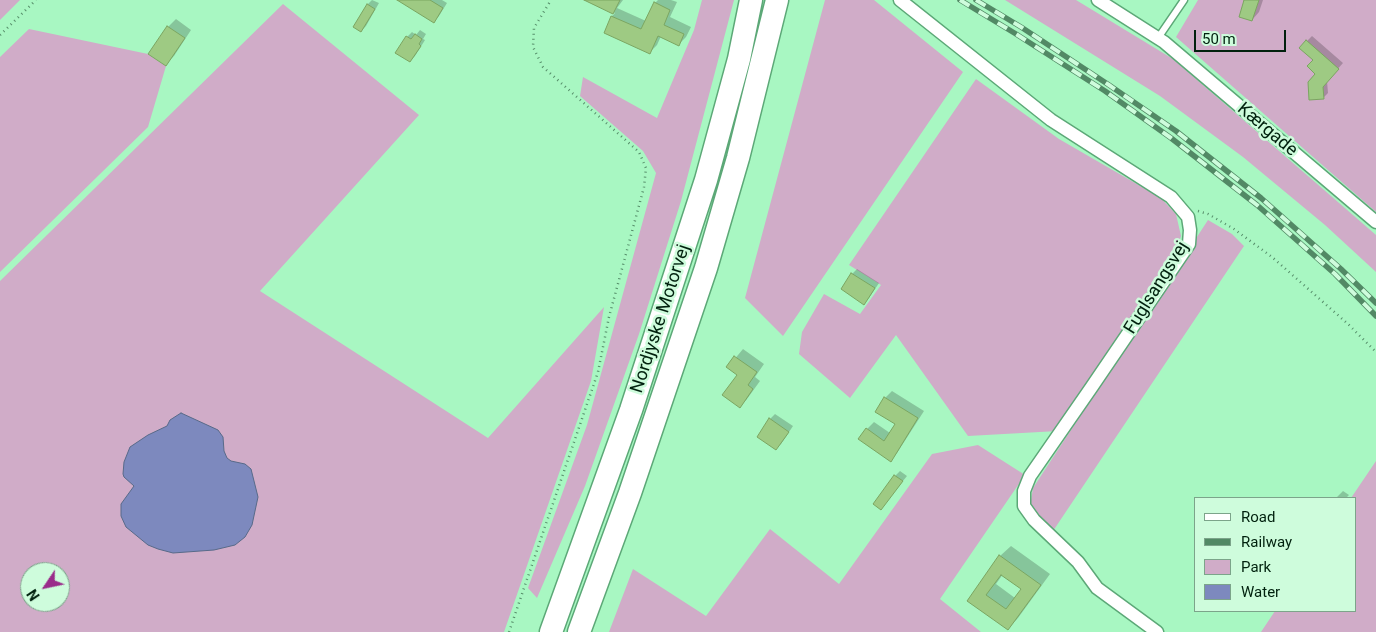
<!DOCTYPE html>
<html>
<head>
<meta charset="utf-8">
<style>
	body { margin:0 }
	#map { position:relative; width:1376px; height:632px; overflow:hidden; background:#a8f7c2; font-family:Roboto,sans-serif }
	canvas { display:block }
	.legend { position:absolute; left:1194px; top:497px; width:162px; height:115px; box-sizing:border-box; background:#cefcdc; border:1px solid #7ca48a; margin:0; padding:6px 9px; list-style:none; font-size:15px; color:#01210e }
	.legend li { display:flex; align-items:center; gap:10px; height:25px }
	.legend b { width:25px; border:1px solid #7ca48a }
	.north { position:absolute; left:20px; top:562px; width:50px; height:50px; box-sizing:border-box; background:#cefcdc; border:1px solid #7ca48a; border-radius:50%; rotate:236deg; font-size:14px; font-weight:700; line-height:20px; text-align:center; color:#01210e }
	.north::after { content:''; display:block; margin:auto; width:18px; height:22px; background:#9a2b8a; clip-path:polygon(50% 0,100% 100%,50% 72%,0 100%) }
	.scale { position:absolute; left:1194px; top:30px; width:92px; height:22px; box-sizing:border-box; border:2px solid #01210e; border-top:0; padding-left:6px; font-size:15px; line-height:18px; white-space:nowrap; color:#01210e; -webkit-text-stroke:4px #cefcdc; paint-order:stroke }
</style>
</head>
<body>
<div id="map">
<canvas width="1376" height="632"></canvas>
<ul class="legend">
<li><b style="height:6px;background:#fff"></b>Road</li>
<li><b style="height:6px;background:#528965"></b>Railway</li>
<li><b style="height:14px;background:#d0acc8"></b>Park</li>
<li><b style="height:14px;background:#7d89be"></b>Water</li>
</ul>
<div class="north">N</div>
<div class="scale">50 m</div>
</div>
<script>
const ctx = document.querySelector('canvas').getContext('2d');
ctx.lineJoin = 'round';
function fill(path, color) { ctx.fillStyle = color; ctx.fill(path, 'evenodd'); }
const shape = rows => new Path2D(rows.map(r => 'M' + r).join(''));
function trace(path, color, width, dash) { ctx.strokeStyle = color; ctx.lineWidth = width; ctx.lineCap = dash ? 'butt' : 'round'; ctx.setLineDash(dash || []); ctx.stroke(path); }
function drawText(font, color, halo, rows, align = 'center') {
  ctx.font = font + ' Roboto,sans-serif'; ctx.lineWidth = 5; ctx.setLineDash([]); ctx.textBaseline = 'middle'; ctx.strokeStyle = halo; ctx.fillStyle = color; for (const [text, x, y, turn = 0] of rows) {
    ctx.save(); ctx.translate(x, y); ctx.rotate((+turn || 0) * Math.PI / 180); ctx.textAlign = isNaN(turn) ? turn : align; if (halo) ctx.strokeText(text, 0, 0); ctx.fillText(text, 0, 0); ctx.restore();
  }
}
const green = shape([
	[0,0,20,0,0,20],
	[702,0,734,0,681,201,639,334,585,486,537,598,528,588,587,425,656,173,643,151,580,96,583,77,657,118,694,30],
	[825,0,874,0,963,72,783,336,745,298],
	[1005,0,1076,0,1173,59,1376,235,1376,272,1325,225,1243,157,1160,96],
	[1198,0,1376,0,1376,212,1176,37],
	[283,4,419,115,260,291,488,438,604,307,591,381,504,632,0,632,0,281],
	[30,572,60,572,60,602,30,602],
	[29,29,148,54,166,66,148,127,0,272,0,57],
	[976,79,1059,139,1161,198,1176,214,1181,236,1171,263,1058,431,968,436,896,335,850,398,799,354,802,332,824,294,860,314,881,285,849,265],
	[1208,220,1232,234,1244,246,1053,531,1039,520,1030,506,1033,488],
	[978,445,1025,475,940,599,981,632,609,632,633,569,706,616,770,529,839,584,932,454],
	[1376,461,1376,632,1261,632,1275,611,1355,611,1355,498,1351,498]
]);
const water = shape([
	[181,413,218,430,223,437,224,451,227,458,231,461,245,464,251,469,258,497,252,525,245,537,235,545,214,550,173,553,158,549,148,545,126,527,121,516,121,504,134,486,124,477,123,474,124,462,130,447,148,435,167,426,170,420,181,413]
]);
const shadow = shape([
	[372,0,379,3,366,26,361,31,368,4],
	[405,0,442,0,447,3,439,16,434,21],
	[598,0,623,0,617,8,646,21,655,3,658,0,671,0,677,2,670,17,691,27,686,37,679,44,661,36,657,45,650,52,605,32,612,16,615,13,598,5],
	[1246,0,1263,0,1259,12,1252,20],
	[176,19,191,30,174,56,166,64,150,53,168,27],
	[420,30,426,34,423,39,425,40,415,56,410,61,407,37,412,32,416,35],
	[1312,36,1343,63,1327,81,1328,93,1323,98,1315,59,1307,41],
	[857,269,879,283,869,298,864,303,842,289,852,274],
	[743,349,764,364,755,377,760,381,747,399,740,407,739,375,728,367],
	[892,391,924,411,897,453,891,460,867,429,874,422,890,433,896,423,885,398],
	[775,414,793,426,781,444,776,448,770,419],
	[900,471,907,476,881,508,895,476],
	[1343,491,1349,495,1346,498,1336,498],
	[1011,546,1050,574,1018,618,1008,629,968,600,1000,556],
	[1003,574,1022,589,1015,598,996,584]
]);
const building = shape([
	[397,0,430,0,443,8,434,23,397,0],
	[584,0,620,0,613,14,584,0],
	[1244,0,1259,0,1252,21,1239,17,1244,0],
	[654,2,670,10,664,25,684,34,679,46,658,36,650,54,604,33,611,16,641,29,654,2],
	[367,4,375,9,361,32,353,27,367,4],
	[167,26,185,38,166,66,148,54,167,26],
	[415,34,422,39,419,44,421,46,410,62,395,53,406,36,411,39,415,34],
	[1306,40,1339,69,1323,87,1324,99,1309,100,1308,82,1315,74,1307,66,1313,60,1299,48,1306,40],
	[851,273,875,288,864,305,841,289,851,273],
	[734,356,757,372,748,385,753,389,740,408,722,395,737,375,726,367,734,356],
	[884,397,918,418,891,462,858,439,866,428,884,441,895,424,875,412,884,397],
	[769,418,789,432,776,450,757,437,769,418],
	[894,475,903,481,881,510,873,504,894,475],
	[999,555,1041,585,1008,630,967,601,999,555],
	[1001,575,1021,589,1006,609,986,595,1001,575]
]);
const path = shape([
	[0,35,36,0],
	[1198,211,1208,214,1234,229,1272,257,1348,324,1376,352],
	[509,632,598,372,609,317,644,187,646,168,639,152,543,67,533,47,534,28,551,0]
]);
const service = shape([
	[1158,38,1184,0]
]);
const minor = shape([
	[900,0,1051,120,1171,197,1188,217,1190,230,1189,244,1091,388,1030,476,1024,491,1024,506,1034,520,1078,562,1097,588,1157,632],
	[1098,0,1164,42,1376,222]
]);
const motorway = shape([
	[551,632,631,410,706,180,739,59,751,0],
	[579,632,630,493,706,268,738,158,777,0]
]);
const rail = shape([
	[960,0,1016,34,1105,91,1171,138,1257,205,1335,274,1376,316],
	[976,0,1021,27,1109,85,1176,131,1261,198,1341,269,1376,303]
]);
const streetNames = [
	["Kærgade",1267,130,40],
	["Fuglsangsvej",1157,288,-58],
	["Nordjyske Motorvej",661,319,-72]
];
fill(green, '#d0acc8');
fill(water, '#7d89be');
trace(water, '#586a89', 1);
fill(shadow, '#0003');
fill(building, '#9eca83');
trace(building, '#7ba561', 1);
trace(service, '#5ca877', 9);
trace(minor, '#5ca877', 15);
trace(motorway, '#5ca877', 25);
trace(path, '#568e6a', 2.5, [1, 4]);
trace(service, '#fff', 6);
trace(minor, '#fff', 12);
trace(motorway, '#fff', 22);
trace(rail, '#528965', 5.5);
trace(rail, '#cefcdc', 4, [11]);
drawText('18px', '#01210e', '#cefcdc', streetNames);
</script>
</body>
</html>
